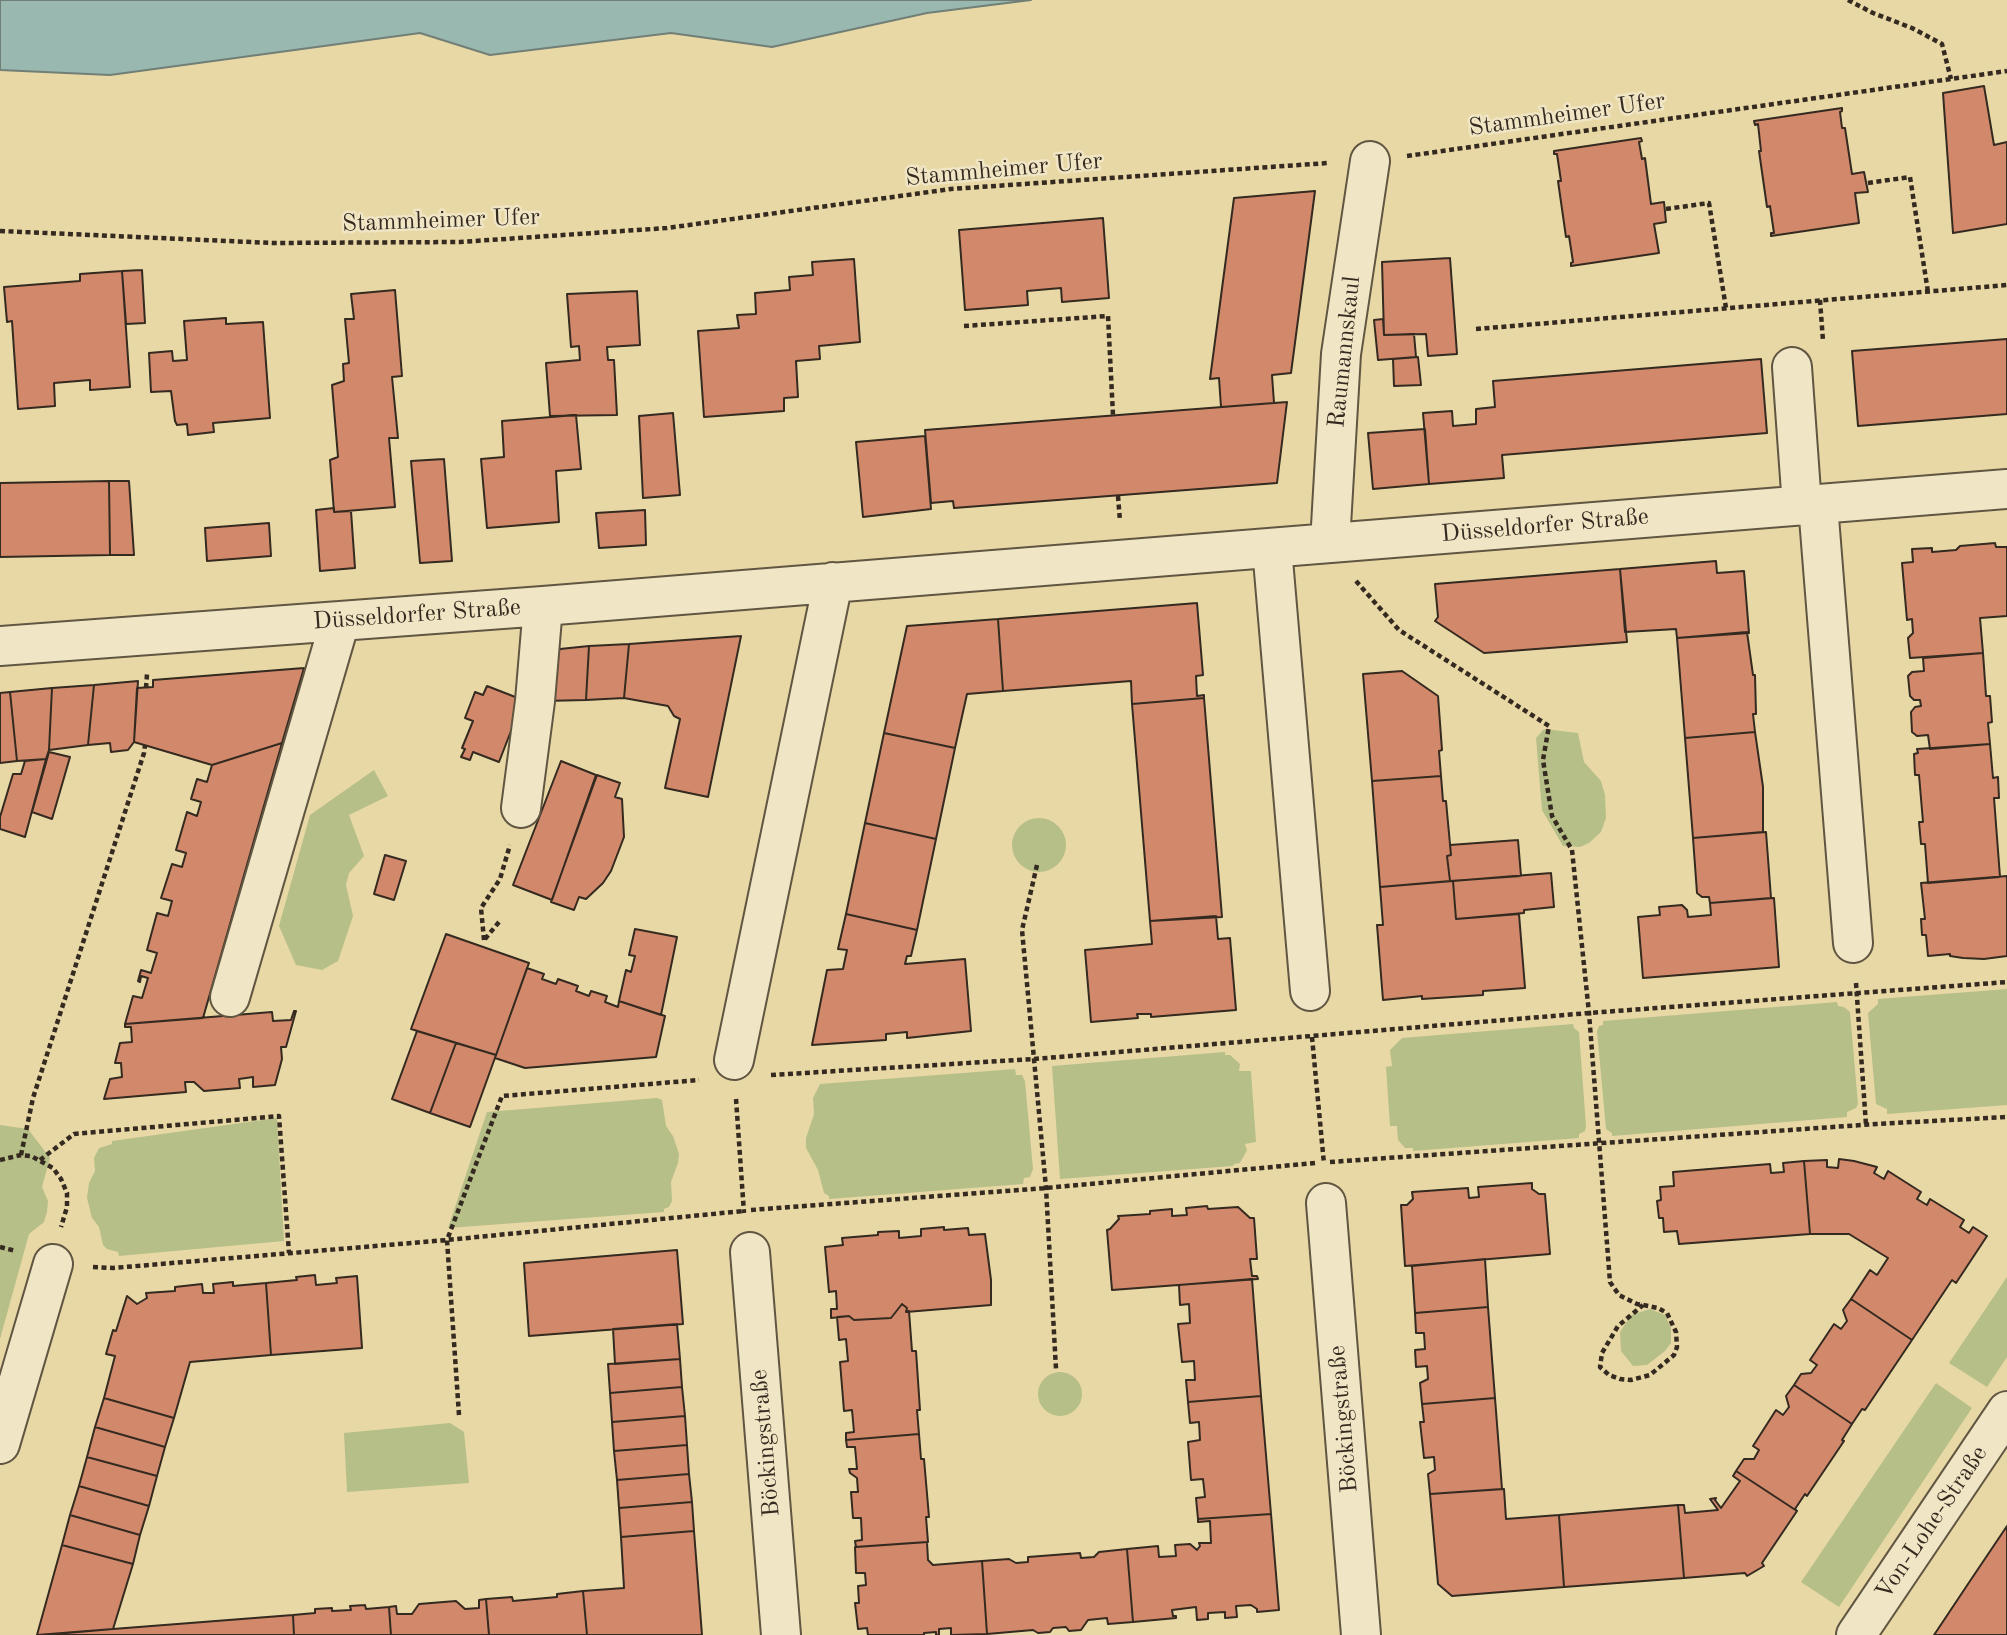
<!DOCTYPE html>
<html>
<head>
<meta charset="utf-8">
<style>
	body { margin:0 }
	canvas { display:block; background:#e8d8a6 }
</style>
</head>
<body>
<canvas width="2007" height="1635"></canvas>
<script>
const ctx = document.querySelector('canvas').getContext('2d');
ctx.lineJoin = 'round';
function fill(path, color) { ctx.fillStyle = color; ctx.fill(path, 'evenodd'); }
const shape = rows => new Path2D(rows.map(r => 'M' + r).join(''));
function trace(path, color, width, dash) { ctx.strokeStyle = color; ctx.lineWidth = width; ctx.lineCap = dash ? 'butt' : 'round'; ctx.setLineDash(dash || []); ctx.stroke(path); }
function drawText(font, color, halo, rows, align = 'center') {
  ctx.font = font + ' "Old Standard TT",serif'; ctx.lineWidth = 5; ctx.setLineDash([]); ctx.textBaseline = 'middle'; ctx.strokeStyle = halo; ctx.fillStyle = color; for (const [text, x, y, turn = 0] of rows) {
    ctx.save(); ctx.translate(x, y); ctx.rotate((+turn || 0) * Math.PI / 180); ctx.textAlign = isNaN(turn) ? turn : align; if (halo) ctx.strokeText(text, 0, 0); ctx.fillText(text, 0, 0); ctx.restore();
  }
}
const green = shape([
	[1544,729,1578,733,1584,762,1601,781,1605,795,1606,818,1601,832,1589,843,1580,847,1563,846,1542,810,1536,738],
	[374,770,388,796,349,815,364,856,349,873,346,885,353,916,338,961,322,970,296,965,279,926,310,815],
	'1012 845a27 27 0 1 1 54 0a27 27 0 1 1-54 0Z',
	[2007,989,2007,1105,1887,1114,1887,1109,1876,1104,1868,1013,1878,1004,1878,999],
	[1837,1002,1838,1006,1844,1007,1850,1012,1858,1104,1856,1108,1847,1112,1847,1117,1612,1136,1612,1133,1606,1129,1597,1031,1599,1026,1603,1025,1603,1021],
	[1573,1024,1574,1028,1579,1032,1586,1126,1585,1131,1579,1134,1579,1138,1413,1151,1413,1148,1405,1148,1398,1140,1397,1126,1390,1126,1386,1067,1392,1066,1390,1050,1402,1038],
	[1225,1052,1225,1055,1230,1055,1240,1064,1239,1071,1251,1071,1256,1142,1245,1144,1247,1150,1240,1163,1234,1164,1233,1166,1060,1179,1052,1066],
	[1015,1069,1016,1075,1022,1075,1025,1081,1033,1169,1030,1177,1024,1178,1023,1184,829,1199,829,1196,824,1193,818,1170,806,1148,806,1138,814,1114,813,1098,820,1084],
	[657,1098,662,1100,666,1126,673,1136,679,1154,678,1163,671,1182,672,1201,669,1207,664,1209,664,1212,448,1228,487,1112],
	[277,1118,284,1241,119,1256,118,1252,107,1249,103,1245,99,1227,92,1218,87,1198,89,1183,95,1171,94,1158,99,1148,112,1144,112,1141],
	[0,1125,28,1129,50,1158,42,1187,48,1201,47,1212,44,1222,29,1234,0,1339],
	[2007,1277,2007,1357,1987,1387,1949,1363],
	[1650,1309,1665,1315,1671,1328,1671,1343,1665,1351,1647,1365,1633,1366,1621,1351,1620,1332,1631,1315],
	'1038 1394a22 22 0 1 1 44 0a22 22 0 1 1-44 0Z',
	[1936,1383,1972,1408,1839,1607,1801,1582],
	[450,1423,464,1432,469,1483,347,1492,344,1433]
]);
const water = shape([
	[0,0,1031,0,927,13,772,47,671,33,490,55,420,33,110,75,0,70,0,0]
]);
const building = shape([
	[1984,86,1994,145,2007,142,2007,224,1953,233,1943,93,1984,86],
	[1842,108,1842,111,1840,112,1842,128,1845,128,1852,174,1864,172,1868,192,1855,193,1859,223,1771,236,1771,233,1774,233,1770,206,1767,207,1759,151,1761,151,1758,124,1755,125,1754,121,1842,108],
	[1641,138,1642,141,1639,142,1642,159,1645,158,1651,204,1664,202,1666,222,1654,224,1659,253,1571,266,1571,263,1573,262,1569,236,1566,237,1558,181,1561,181,1557,154,1554,154,1554,151,1641,138],
	[1315,191,1291,373,1272,375,1274,403,1221,407,1219,378,1210,379,1234,198,1315,191],
	[1103,218,1109,298,1062,302,1061,288,1027,291,1028,305,965,310,959,230,1103,218],
	[1450,258,1457,354,1428,356,1426,334,1384,335,1382,262,1450,258],
	[854,259,860,342,819,346,820,359,796,361,798,397,784,398,784,411,704,417,698,331,739,328,737,315,756,314,755,293,790,290,789,277,813,275,812,262,854,259],
	[142,270,145,323,126,324,122,271,142,270],
	[122,271,130,387,90,390,90,380,54,383,55,406,18,409,12,321,7,322,4,287,80,281,80,274,122,271],
	[395,290,402,376,392,377,398,438,389,438,395,507,334,512,330,460,338,457,332,385,344,381,343,364,349,363,345,319,354,319,351,294,395,290],
	[637,291,640,345,607,347,608,360,614,360,617,415,550,416,546,363,580,360,579,346,571,347,567,294,637,291],
	[226,318,226,324,263,322,270,418,213,423,214,432,188,435,187,424,177,425,175,421,171,391,151,392,149,353,172,351,173,361,187,360,184,321,226,318],
	[1383,319,1384,335,1414,334,1416,357,1378,360,1374,320,1383,319],
	[2007,339,2007,414,1858,426,1852,351,2007,339],
	[1418,357,1421,385,1394,386,1393,359,1418,357],
	[1761,359,1767,433,1502,455,1504,478,1429,484,1423,413,1452,411,1453,426,1476,424,1476,409,1495,407,1493,381,1761,359],
	[1287,402,1277,483,954,508,953,501,931,503,925,430,1287,402],
	[673,413,680,495,643,498,639,416,673,413],
	[576,415,581,469,556,471,559,522,487,528,481,459,504,457,502,421,576,415],
	[1425,429,1429,484,1373,489,1368,433,1425,429],
	[925,436,931,509,863,517,856,442,925,436],
	[444,459,452,561,420,563,411,461,444,459],
	[109,481,110,555,0,557,0,483,109,481],
	[109,481,129,481,134,555,110,555,109,481],
	[334,508,334,512,351,511,355,568,320,571,316,510,334,508],
	[645,510,646,545,599,548,596,513,645,510],
	[269,523,271,556,207,561,205,528,269,523],
	[1995,543,1996,547,2007,547,2007,616,1980,618,1983,653,1910,658,1908,638,1913,633,1912,619,1907,620,1902,563,1913,562,1912,549,1932,548,1932,552,1956,550,1960,546,1995,543],
	[1716,561,1717,573,1744,571,1749,633,1677,638,1676,629,1625,632,1620,569,1716,561],
	[1620,569,1627,642,1484,653,1435,621,1438,617,1435,584,1620,569],
	[1197,603,1203,675,1196,676,1197,696,1204,695,1204,698,1132,704,1131,681,1003,691,998,619,1197,603],
	[998,619,1003,691,967,694,955,748,884,733,907,626,998,619],
	[1747,632,1753,675,1755,675,1756,714,1753,714,1755,732,1685,738,1677,638,1747,632],
	[741,636,708,797,665,788,680,719,674,716,668,706,624,698,629,644,741,636],
	[629,644,624,698,586,700,589,646,629,644],
	[589,646,586,700,543,701,546,674,560,649,589,646],
	[1983,653,1986,696,1990,696,1992,722,1988,723,1990,744,1930,749,1928,735,1917,736,1912,732,1911,712,1915,707,1921,706,1920,700,1914,700,1910,696,1908,676,1912,672,1924,671,1923,658,1983,653],
	[304,668,282,743,212,765,134,742,137,688,153,687,153,680,304,668],
	[1402,671,1438,696,1442,750,1439,751,1441,776,1372,781,1363,674,1402,671],
	[138,681,134,742,128,750,111,752,110,743,88,745,94,685,138,681],
	[94,685,88,745,49,750,52,688,94,685],
	[487,686,523,700,499,762,473,752,470,760,461,757,465,749,462,748,473,721,465,718,475,692,483,695,487,686],
	[52,688,49,750,46,759,17,761,10,692,52,688],
	[10,692,17,761,0,763,0,693,10,692],
	[1204,698,1222,917,1150,921,1132,704,1204,698],
	[1755,732,1763,787,1763,832,1693,838,1685,738,1755,732],
	[884,733,955,748,936,839,865,823,884,733],
	[282,743,203,1018,125,1024,133,996,142,998,148,978,141,976,140,982,138,981,141,970,151,973,157,953,147,950,157,913,168,916,172,901,161,898,172,864,182,867,186,853,176,850,187,812,197,816,201,802,191,799,197,779,207,782,212,765,282,743],
	[1990,744,1993,778,1998,777,1999,798,1994,798,2000,877,1928,883,1925,844,1921,844,1919,822,1923,822,1919,775,1915,775,1914,754,1918,753,1917,749,1990,744],
	[49,752,70,757,52,819,32,812,49,752],
	[46,759,25,837,0,829,0,817,13,774,21,774,25,761,46,759],
	[561,761,596,775,552,900,513,885,561,761],
	[597,775,620,783,615,797,622,799,624,837,611,871,603,883,586,899,579,897,574,910,551,902,597,775],
	[1441,776,1443,801,1446,801,1451,855,1447,856,1450,881,1380,887,1372,781,1441,776],
	[865,823,936,839,917,930,846,914,865,823],
	[1766,832,1771,898,1710,903,1709,897,1702,897,1697,893,1693,838,1766,832],
	[1518,840,1521,876,1450,881,1447,856,1451,855,1450,845,1518,840],
	[385,855,406,861,394,900,374,894,385,855],
	[1551,873,1554,907,1524,910,1524,913,1456,919,1453,881,1551,873],
	[2007,876,2007,956,1984,959,1963,958,1950,956,1950,954,1928,956,1926,935,1922,935,1921,919,1925,919,1921,883,2007,876],
	[1453,881,1456,919,1519,914,1525,988,1483,991,1483,995,1422,999,1422,996,1383,1000,1377,925,1383,925,1380,887,1453,881],
	[1774,898,1779,967,1643,978,1638,917,1660,915,1659,907,1682,905,1687,910,1688,917,1711,915,1710,903,1774,898],
	[846,914,917,930,911,956,907,956,905,964,965,959,971,1031,907,1038,907,1032,897,1033,886,1034,886,1040,812,1045,827,970,843,969,847,950,838,949,846,914],
	[1216,916,1218,939,1230,938,1236,1010,1151,1017,1151,1014,1137,1014,1138,1018,1091,1022,1085,950,1152,944,1150,921,1216,916],
	[635,929,677,937,661,1015,619,1001,626,970,631,972,635,956,629,955,635,929],
	[446,934,529,963,496,1055,411,1029,446,934],
	[527,968,544,974,542,979,556,984,558,979,578,986,576,991,589,996,591,991,607,996,605,1002,618,1007,619,1001,665,1016,656,1057,525,1068,495,1058,527,968],
	[294,1011,296,1011,286,1047,281,1047,282,1059,275,1085,253,1087,253,1077,239,1079,240,1088,204,1091,194,1082,185,1082,186,1092,104,1099,110,1079,122,1077,121,1063,115,1063,120,1043,132,1042,131,1027,125,1027,125,1024,272,1012,273,1021,291,1020,294,1011],
	[417,1031,456,1043,430,1113,392,1099,417,1031],
	[456,1043,496,1055,470,1127,430,1113,456,1043],
	[1839,1159,1854,1161,1877,1167,1874,1173,1884,1179,1888,1171,1921,1192,1917,1199,1927,1205,1930,1199,1964,1220,1960,1227,1969,1233,1973,1227,1987,1236,1956,1283,1952,1280,1912,1340,1851,1299,1870,1270,1877,1275,1888,1258,1849,1234,1810,1234,1804,1161,1827,1160,1827,1167,1838,1168,1839,1159],
	[1804,1161,1810,1234,1679,1244,1677,1231,1664,1232,1663,1218,1659,1218,1657,1201,1661,1200,1660,1187,1674,1186,1673,1172,1770,1164,1771,1173,1784,1172,1783,1163,1804,1161],
	[1532,1183,1532,1189,1539,1194,1545,1194,1550,1254,1405,1266,1401,1205,1407,1205,1413,1199,1412,1192,1468,1188,1469,1198,1479,1197,1478,1187,1532,1183],
	[1207,1206,1208,1209,1238,1207,1250,1218,1254,1218,1257,1259,1250,1259,1252,1276,1257,1276,1258,1279,1112,1290,1107,1230,1110,1229,1119,1219,1118,1216,1150,1214,1150,1211,1172,1209,1172,1216,1187,1215,1186,1208,1207,1206],
	[944,1227,944,1230,968,1228,969,1235,985,1234,991,1280,991,1305,906,1312,907,1308,902,1304,891,1318,854,1320,849,1316,831,1318,831,1309,837,1309,836,1291,829,1292,825,1247,843,1245,842,1238,878,1235,878,1232,899,1231,899,1238,921,1236,921,1229,944,1227],
	[677,1250,683,1324,529,1336,524,1263,677,1250],
	[1485,1259,1488,1307,1415,1313,1412,1266,1485,1259],
	[315,1275,316,1285,337,1283,336,1278,357,1276,362,1348,271,1355,266,1283,297,1280,296,1277,315,1275],
	[1252,1279,1261,1396,1188,1402,1186,1380,1195,1380,1194,1361,1182,1362,1178,1324,1190,1323,1189,1304,1180,1305,1179,1285,1252,1279],
	[233,1282,233,1286,266,1283,271,1355,190,1362,174,1418,104,1398,115,1356,106,1354,113,1330,116,1331,127,1296,137,1304,147,1298,146,1293,175,1291,175,1287,202,1284,203,1293,214,1293,213,1284,233,1282],
	[1851,1299,1912,1340,1865,1410,1862,1409,1852,1424,1794,1385,1801,1374,1811,1373,1817,1365,1810,1360,1834,1324,1841,1329,1847,1321,1843,1310,1851,1299],
	[902,1304,907,1308,906,1312,909,1311,912,1351,916,1351,920,1410,917,1410,919,1434,846,1440,846,1433,854,1432,852,1410,844,1411,840,1362,848,1361,846,1339,839,1340,837,1317,849,1316,854,1320,891,1318,902,1304],
	[1488,1307,1495,1398,1422,1404,1420,1383,1428,1379,1427,1366,1416,1367,1415,1350,1425,1349,1424,1333,1416,1333,1415,1313,1488,1307],
	[677,1324,680,1359,615,1364,613,1329,677,1324],
	[680,1359,682,1387,610,1393,608,1364,680,1359],
	[1794,1385,1852,1424,1842,1440,1844,1441,1807,1496,1805,1494,1795,1509,1797,1511,1736,1471,1744,1459,1754,1459,1759,1450,1753,1446,1776,1410,1783,1415,1789,1407,1786,1396,1794,1385],
	[682,1387,685,1416,612,1422,610,1393,682,1387],
	[1261,1396,1271,1514,1198,1519,1196,1498,1205,1497,1203,1479,1191,1480,1188,1442,1200,1440,1199,1422,1190,1423,1188,1402,1261,1396],
	[104,1398,174,1418,165,1447,95,1427,104,1398],
	[1495,1398,1502,1489,1430,1494,1428,1474,1435,1470,1434,1457,1424,1458,1420,1422,1424,1422,1422,1404,1495,1398],
	[685,1416,687,1445,614,1451,612,1422,685,1416],
	[95,1427,165,1447,157,1476,87,1457,95,1427],
	[919,1434,921,1459,924,1459,929,1517,926,1517,928,1542,856,1547,855,1541,862,1540,861,1518,853,1518,851,1492,858,1492,857,1478,850,1473,849,1469,857,1469,855,1447,847,1447,846,1440,919,1434],
	[687,1445,689,1474,617,1480,614,1451,687,1445],
	[87,1457,157,1476,149,1506,79,1486,87,1457],
	[1736,1471,1797,1511,1762,1563,1764,1566,1747,1576,1745,1573,1684,1578,1678,1505,1684,1505,1685,1513,1718,1510,1710,1499,1716,1498,1715,1500,1721,1508,1740,1481,1733,1476,1736,1471],
	[689,1474,692,1502,619,1508,617,1480,689,1474],
	[79,1486,149,1506,140,1535,70,1515,79,1486],
	[1504,1489,1506,1519,1559,1515,1564,1587,1452,1596,1438,1584,1430,1494,1504,1489],
	[692,1502,694,1531,621,1537,619,1508,692,1502],
	[1678,1505,1684,1578,1564,1587,1559,1515,1678,1505],
	[1271,1514,1279,1610,1257,1612,1257,1609,1251,1605,1236,1606,1237,1617,1225,1618,1225,1612,1208,1613,1208,1619,1197,1620,1196,1607,1172,1610,1173,1616,1176,1616,1176,1618,1133,1622,1127,1549,1158,1546,1159,1557,1176,1556,1175,1545,1190,1544,1197,1550,1200,1546,1199,1543,1211,1543,1210,1521,1198,1522,1198,1519,1271,1514],
	[70,1515,140,1535,133,1564,62,1545,70,1515],
	[2007,1526,2007,1635,1934,1635,1970,1581,2007,1526],
	[694,1531,702,1635,587,1635,583,1591,624,1588,621,1537,694,1531],
	[927,1542,928,1560,933,1565,982,1561,987,1634,951,1635,951,1628,939,1629,939,1635,936,1635,936,1632,924,1633,924,1635,868,1635,867,1628,858,1629,855,1603,859,1603,858,1586,866,1585,865,1573,856,1573,855,1547,927,1542],
	[62,1545,133,1564,113,1629,37,1635,62,1545],
	[1127,1549,1133,1622,1108,1624,1107,1618,1088,1620,1081,1630,1069,1631,1066,1627,1053,1628,1050,1632,1038,1633,1033,1630,987,1634,982,1561,1009,1559,1016,1563,1028,1562,1028,1557,1080,1553,1081,1558,1094,1557,1099,1552,1127,1549],
	[583,1591,587,1635,489,1635,486,1599,512,1597,513,1601,557,1597,557,1594,583,1591],
	[486,1599,489,1635,391,1635,389,1607,396,1606,397,1614,412,1614,419,1604,456,1601,465,1609,479,1608,479,1600,486,1599],
	[365,1605,366,1609,389,1607,391,1635,294,1635,293,1615,315,1613,315,1609,332,1608,332,1611,351,1610,350,1606,365,1605],
	[293,1615,294,1635,43,1635,113,1629,293,1615]
]);
const path = shape([
	[1848,0,1873,13,1912,28,1942,44,1951,79],
	[1407,156,2007,71],
	[1868,183,1910,177,1928,292],
	[1666,209,1709,203,1726,308],
	[0,231,272,243,460,242,667,228,951,189,1328,163],
	[1820,300,1823,341],
	[964,326,1108,316,1113,415],
	[1476,329,2007,285],
	[1118,496,1120,521],
	[1356,581,1399,630,1549,726,1543,760,1552,816,1572,850,1589,1013,1610,1282,1619,1295,1637,1304,1643,1305,1658,1308,1667,1313,1676,1332,1677,1347,1674,1355,1650,1375,1631,1380,1620,1379,1609,1375,1600,1367,1602,1353,1618,1326,1643,1305],
	[146,688,147,674],
	[1037,865,1022,930,1046,1188,1056,1369],
	[485,939,499,922],
	[484,940,481,908,500,879,510,845],
	[1856,983,1866,1125],
	[1312,1037,1324,1164],
	[771,1075,1034,1059,1589,1013,2007,982],
	[736,1099,744,1213],
	[21,1155,33,1098,144,753,145,745],
	[0,1160,21,1155,31,1156,53,1168,61,1179,67,1193,67,1207,61,1227],
	[40,1160,74,1134,279,1116,289,1253],
	[1330,1162,1876,1124,2007,1117],
	[751,1210,1046,1188,1315,1163],
	[0,1247,16,1251],
	[93,1267,113,1268,447,1240,743,1211],
	[459,1415,447,1240,502,1096,699,1080]
]);
const minor = shape([
	[1792,367,1802,506],
	[1818,505,1853,943],
	[1330,543,1341,354,1370,161],
	[1272,548,1310,991],
	[0,646,543,606,2007,489],
	[521,808,535,701,543,606],
	[230,997,340,621],
	[734,1060,833,582],
	[1326,1203,1361,1635],
	[750,1252,781,1635],
	[0,1444,53,1264],
	[1856,1635,2007,1411]
]);
const streetNames = [
	["Stammheimer Ufer",1567,115,-8],
	["Stammheimer Ufer",1004,170,-5],
	["Stammheimer Ufer",441,221,-2],
	["Raumannskaul",1345,352,-84],
	["Düsseldorfer Straße",1545,526,-5],
	["Düsseldorfer Straße",417,615,-4],
	["Böckingstraße",1344,1419,-95],
	["Böckingstraße",766,1443,-95],
	["Von-Lohe-Straße",1932,1523,-56]
];
fill(green, '#b6bf87');
fill(water, '#99b8af');
trace(water, '#717f76', 2);
fill(building, '#d2896b');
trace(building, '#342a20', 2);
trace(minor, '#615642', 42);
trace(path, '#342a20', 4.5, [5, 3.5]);
trace(minor, '#f0e6c5', 38);
drawText('24px', '#342a20', '#f0e6c5', streetNames);
</script>
</body>
</html>
